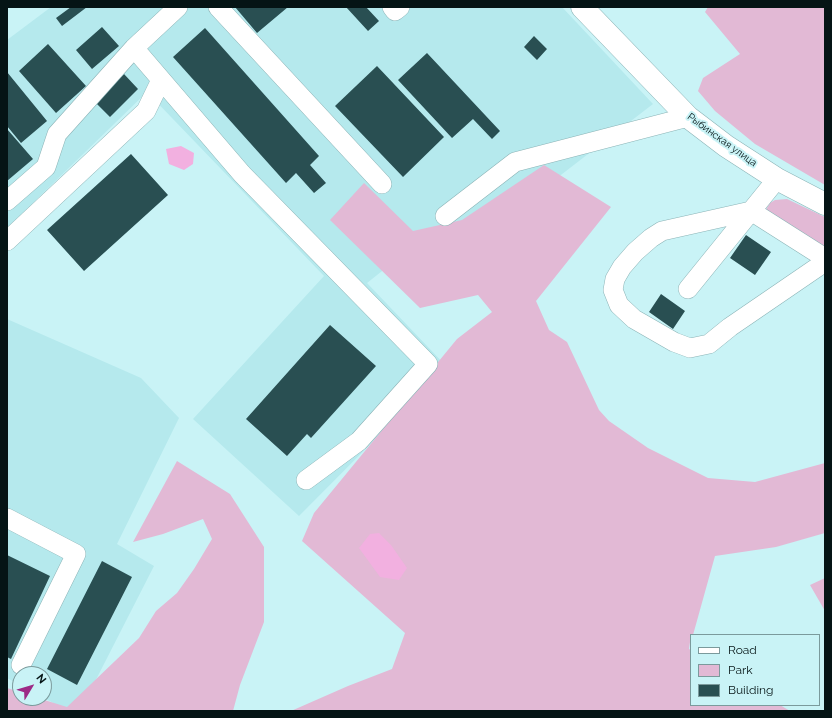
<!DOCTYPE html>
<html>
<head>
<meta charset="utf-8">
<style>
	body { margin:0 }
	#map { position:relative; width:832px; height:718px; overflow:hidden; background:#c9f3f6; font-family:Raleway,sans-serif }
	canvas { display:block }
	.frame { position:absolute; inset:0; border:8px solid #051415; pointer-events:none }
	.legend { position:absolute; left:690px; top:634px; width:130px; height:72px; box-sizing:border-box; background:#c9f3f6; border:1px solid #7b9a9c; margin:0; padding:5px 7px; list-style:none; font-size:12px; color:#051415 }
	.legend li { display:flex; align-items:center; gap:8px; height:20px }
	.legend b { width:20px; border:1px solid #7b9a9c }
	.north { position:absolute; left:12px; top:666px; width:40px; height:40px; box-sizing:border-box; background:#c9f3f6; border:1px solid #7b9a9c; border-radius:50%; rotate:52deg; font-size:11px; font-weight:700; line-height:16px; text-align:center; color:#051415 }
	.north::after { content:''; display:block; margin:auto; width:14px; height:18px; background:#9d2a86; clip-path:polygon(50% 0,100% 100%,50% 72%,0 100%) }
</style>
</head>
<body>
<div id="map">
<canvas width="832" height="718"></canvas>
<div class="frame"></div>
<ul class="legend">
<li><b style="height:5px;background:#fff"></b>Road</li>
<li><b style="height:11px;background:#e2b9d5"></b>Park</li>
<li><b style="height:11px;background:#294f52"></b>Building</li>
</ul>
<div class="north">N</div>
</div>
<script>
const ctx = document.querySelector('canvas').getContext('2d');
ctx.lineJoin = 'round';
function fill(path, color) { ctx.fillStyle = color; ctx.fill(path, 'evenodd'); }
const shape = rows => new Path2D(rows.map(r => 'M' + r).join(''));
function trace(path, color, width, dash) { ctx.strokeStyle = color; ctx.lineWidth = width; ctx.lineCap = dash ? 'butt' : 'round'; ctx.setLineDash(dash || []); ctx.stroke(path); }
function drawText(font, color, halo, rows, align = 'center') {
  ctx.font = font + ' Raleway,sans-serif'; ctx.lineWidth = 4; ctx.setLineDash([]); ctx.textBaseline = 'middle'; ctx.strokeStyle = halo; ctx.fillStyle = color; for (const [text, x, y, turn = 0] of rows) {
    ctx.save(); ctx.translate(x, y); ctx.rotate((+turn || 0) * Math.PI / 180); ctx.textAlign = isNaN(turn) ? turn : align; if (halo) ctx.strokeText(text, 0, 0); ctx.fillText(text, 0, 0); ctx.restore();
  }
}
const built = shape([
	[51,7,562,7,653,104,457,255,435,229,367,283,447,367,299,516,193,419,324,276,147,92,7,228,7,40],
	[7,319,141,378,179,418,117,544,154,566,80,711,68,711,44,698,44,674,20,674,20,685,7,678]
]);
const green = shape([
	[708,7,825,7,825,185,755,144,715,111,698,91,703,78,740,54,705,12],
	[544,165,611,207,536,301,549,330,567,342,599,410,609,421,648,448,708,478,755,482,825,463,825,533,776,547,715,556,693,635,691,635,689,649,691,650,691,705,780,705,790,711,291,711,348,686,392,669,405,633,302,541,314,513,457,339,492,312,478,295,420,308,330,220,364,183,413,231,462,220],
	[787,199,825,217,825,249,765,211,770,203,775,200],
	[177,461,230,494,264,547,264,622,240,685,233,711,7,711,7,688,20,692,20,698,38,698,67,707,139,638,156,611,177,593,194,569,212,539,203,519,163,534,133,542],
	[825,578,825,611,810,585]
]);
const water = shape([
	[181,146,194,153,193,164,184,170,169,164,166,149],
	[379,533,391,545,407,568,399,580,380,577,359,548,370,534]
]);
const building = shape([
	[71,7,87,7,62,26,56,18],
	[235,7,288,7,257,33],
	[346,7,366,7,379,21,368,31],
	[102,27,119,46,92,69,76,50],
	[205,28,319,156,310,165,326,183,314,193,296,173,286,183,173,57],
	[534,36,547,49,537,60,524,47],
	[48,44,86,86,56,113,19,71],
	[427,53,500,131,492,139,473,119,452,138,398,80],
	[377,66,444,137,403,177,335,106],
	[7,72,47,121,21,143,7,126],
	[124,74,138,89,110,117,95,102],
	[7,129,33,159,7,181],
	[131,154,168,195,84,271,47,230],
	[746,235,771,252,755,275,730,258],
	[661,294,685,311,673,329,649,312],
	[330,325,376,366,311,438,307,434,287,456,246,419],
	[7,555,50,576,11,659,7,657],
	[102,561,132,577,77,685,47,669]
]);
const minor = shape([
	[218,7,382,184],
	[392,7,395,11,400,7],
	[134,48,242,174,428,364,359,441,306,480],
	[7,201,46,167,57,134,134,48,178,7],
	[445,216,515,162,688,117],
	[7,241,146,111,161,80],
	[825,258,751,211,662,231,651,238,635,252,622,267,615,279,613,290,619,305,634,319,674,342,690,348,709,344,730,327,825,262],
	[688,289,777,179],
	[7,518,76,554,21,665]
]);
const major = shape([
	[582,7,688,117,726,146,777,179,825,204]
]);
const streetNames = [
	["Рыбинская улица",722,140,36]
];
fill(built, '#b5e9ed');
fill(green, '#e2b9d5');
fill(water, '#f2b0e0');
fill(building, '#294f52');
trace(minor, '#8bb3b6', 20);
trace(major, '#8bb3b6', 23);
trace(minor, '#fff', 19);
trace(major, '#fff', 22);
drawText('10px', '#051415', '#c9f3f6', streetNames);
</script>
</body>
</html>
